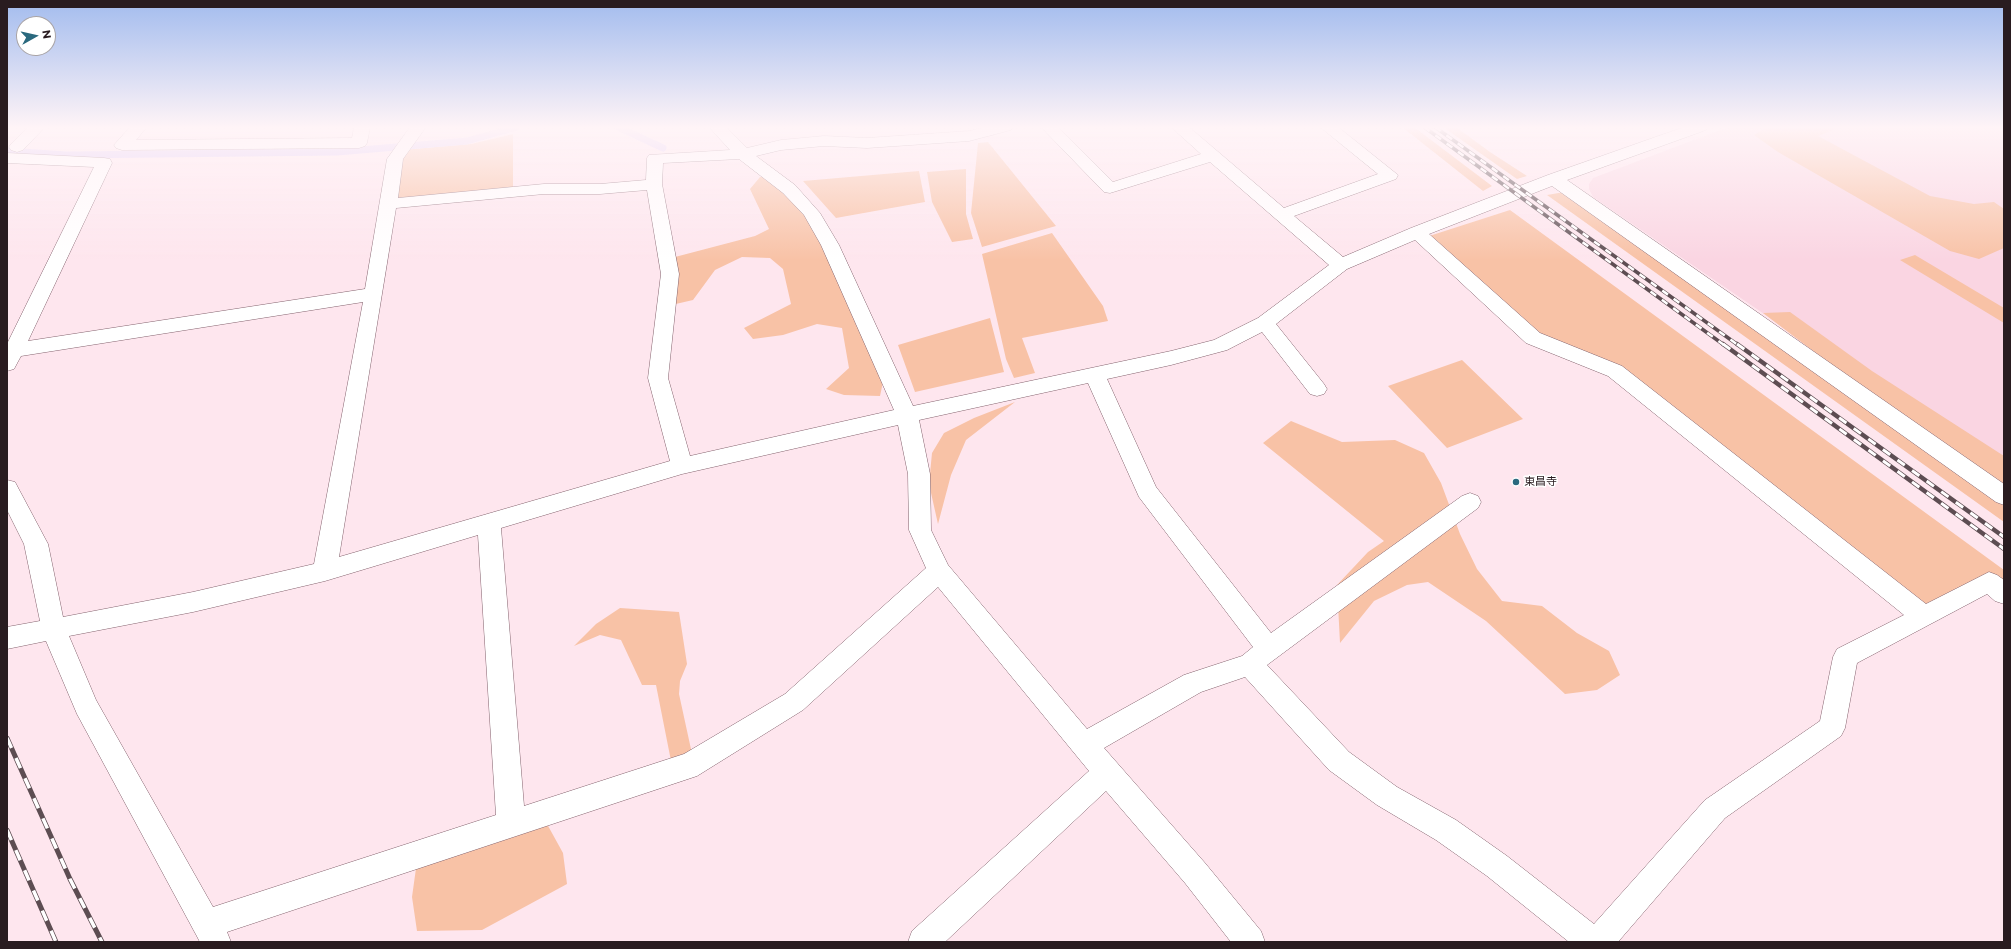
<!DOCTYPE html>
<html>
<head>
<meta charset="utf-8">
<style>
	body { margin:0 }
	#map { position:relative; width:2011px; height:949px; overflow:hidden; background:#fee6ee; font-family:Montserrat,sans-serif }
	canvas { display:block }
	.frame { position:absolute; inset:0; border:8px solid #291c20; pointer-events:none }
	.north { position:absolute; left:16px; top:16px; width:40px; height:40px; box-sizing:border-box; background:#fff; border:1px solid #a9a4a6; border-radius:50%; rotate:82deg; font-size:11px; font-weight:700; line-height:16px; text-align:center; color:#291c20 }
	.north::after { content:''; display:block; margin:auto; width:14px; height:18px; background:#2a697e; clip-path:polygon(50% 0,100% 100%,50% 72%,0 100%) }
</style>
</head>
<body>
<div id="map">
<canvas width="2011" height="949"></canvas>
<div class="frame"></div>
<div class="north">N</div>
</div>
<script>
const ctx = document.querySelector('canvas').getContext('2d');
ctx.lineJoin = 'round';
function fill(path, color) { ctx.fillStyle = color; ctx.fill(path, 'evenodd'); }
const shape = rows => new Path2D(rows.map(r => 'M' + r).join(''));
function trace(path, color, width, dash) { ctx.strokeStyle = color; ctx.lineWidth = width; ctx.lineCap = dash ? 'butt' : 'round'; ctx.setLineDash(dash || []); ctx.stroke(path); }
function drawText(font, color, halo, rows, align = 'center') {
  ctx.font = font + ' Montserrat,"Noto Sans JP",sans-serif'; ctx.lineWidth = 3; ctx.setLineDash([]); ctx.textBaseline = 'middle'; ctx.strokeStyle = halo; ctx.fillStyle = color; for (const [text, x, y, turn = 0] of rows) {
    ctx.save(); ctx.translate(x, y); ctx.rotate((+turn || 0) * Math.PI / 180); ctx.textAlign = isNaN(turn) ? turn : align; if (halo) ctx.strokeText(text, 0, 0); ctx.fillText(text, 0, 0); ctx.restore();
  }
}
const built = shape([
	[1728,127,2004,127,2004,478,1593,197,1589,189,1589,184,1593,178]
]);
const green = shape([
	[1402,127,1414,127,1492,186,1483,191],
	[1443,127,1456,127,1490,152,1527,176,1517,179],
	[1767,127,1840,127,1818,136,1930,196,1974,204,1994,202,2004,209,2004,248,1979,259,1950,251,1778,152,1754,135],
	[513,134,513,192,387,204,401,150,471,144],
	[988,142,1056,226,982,247,971,213,978,143],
	[966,169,966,214,973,239,952,242,932,202,927,172],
	[919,171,925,202,836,218,803,181],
	[772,175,808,209,886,368,880,396,844,395,826,389,849,368,842,328,817,324,783,335,753,339,744,328,791,304,783,269,770,258,742,257,715,270,693,300,667,306,675,257,755,236,769,229,750,189,760,177],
	[1570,191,2004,502,2004,522,1547,195],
	[1510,210,2004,570,2004,593,1989,582,1924,617,1615,371,1533,338,1423,238],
	[1052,233,1103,306,1108,321,1022,338,1035,373,1014,378,1006,359,982,254],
	[1915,255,2004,308,2004,323,1900,260],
	[1790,312,1872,371,2004,456,2004,496,1763,313],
	[990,318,1004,372,915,392,898,345],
	[1462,360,1523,419,1447,448,1388,386],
	[1015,402,966,440,951,475,938,524,929,484,932,453,944,433,974,418],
	[1291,421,1342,442,1395,440,1424,453,1441,483,1460,534,1477,569,1502,601,1542,606,1577,633,1609,651,1620,675,1597,690,1565,694,1486,621,1428,582,1407,585,1374,601,1340,643,1337,585,1368,552,1384,541,1263,443],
	[620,608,679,612,687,664,680,681,679,694,694,763,673,771,656,685,642,685,621,640,600,635,574,646,596,624],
	[547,824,563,853,567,884,482,930,417,931,412,897,418,854]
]);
const stream = shape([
	[618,127,663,148],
	[7,151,67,155,337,152,467,141,517,127]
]);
const minor = shape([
	[28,127,45,127,23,150,17,152,11,150,9,147,11,144,28,127],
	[130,127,147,127,136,140,352,138,354,127,370,127,367,143,365,146,359,148,122,150,116,148,114,145,130,127],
	[410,127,426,127,403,159,398,198,544,184,600,184,646,180,647,158,649,155,730,150,709,127,726,127,747,148,781,140,824,136,867,138,969,131,985,127,1013,127,1011,130,969,141,867,148,824,146,781,150,756,156,795,185,820,213,839,245,913,406,1171,351,1214,340,1258,318,1329,265,1210,162,1110,193,1104,192,1041,127,1058,127,1113,182,1201,154,1171,127,1189,127,1284,208,1378,174,1320,127,1338,127,1398,175,1396,179,1294,216,1343,257,1411,228,1548,175,1684,127,1708,127,1706,130,1567,180,2004,484,2004,505,1996,502,1552,186,1429,234,1540,333,1622,366,1926,604,1989,572,1997,575,2004,580,2004,604,1995,601,1987,594,1857,663,1845,728,1841,736,1725,818,1618,942,1569,942,1487,876,1436,840,1377,805,1329,770,1245,677,1201,692,1104,748,1205,863,1261,931,1265,942,1231,942,1185,883,1106,791,945,942,908,942,912,931,1089,771,938,587,803,710,697,776,227,932,231,942,200,942,77,714,46,641,7,649,7,627,40,621,24,544,7,510,7,480,15,482,48,544,63,617,193,592,314,564,363,302,21,356,14,369,7,371,7,344,94,167,7,163,7,153,104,158,110,159,112,163,28,341,365,289,387,159,410,127],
	[739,159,783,193,804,215,821,245,894,410,690,456,668,378,679,274,662,184,663,163,739,159],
	[647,190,661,274,648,378,670,461,339,557,396,208,544,194,600,194,647,190],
	[1415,240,1526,343,1608,376,1904,615,1837,649,1833,657,1820,721,1705,800,1594,924,1507,856,1456,820,1397,787,1349,752,1267,665,1478,508,1481,502,1478,496,1470,493,1462,496,1271,633,1156,487,1107,379,1171,365,1227,350,1262,332,1310,394,1317,396,1324,394,1327,389,1324,384,1276,324,1347,269,1415,240],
	[1088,383,1139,497,1253,647,1242,656,1184,675,1087,729,948,565,931,530,930,474,919,420,1088,383],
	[898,425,908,474,909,530,926,568,785,694,684,754,524,806,501,528,682,474,898,425],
	[478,535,496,815,213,907,96,700,69,636,193,612,325,581,478,535]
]);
const railFar2 = shape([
	[1424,127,1724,345],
	[1435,127,1738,345]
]);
const railFar1 = shape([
	[1723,344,2004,549],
	[1737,344,2004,537]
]);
const rail = shape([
	[7,738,70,879,102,942],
	[7,830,56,942]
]);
const markers = [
	[1516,482,4,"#2a697e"]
];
const poiNames = [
	["東昌寺",1524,482]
];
fill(built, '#fad5e2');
fill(green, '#f8c2a6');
trace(stream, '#dbc8f8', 7);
trace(minor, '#84636e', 1);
fill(minor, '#fff');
trace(railFar2, '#5d4d52', 3.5);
trace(railFar1, '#5d4d52', 4.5);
trace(rail, '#5d4d52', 5);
trace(railFar2, '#fff', 2.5, [7]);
trace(railFar1, '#fff', 3, [9]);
trace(rail, '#fff', 3.5, [11]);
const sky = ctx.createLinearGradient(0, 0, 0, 260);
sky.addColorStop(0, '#a3bcee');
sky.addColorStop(0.49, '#fff4f7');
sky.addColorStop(1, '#fff4f700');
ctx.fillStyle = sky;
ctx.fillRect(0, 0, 2011, 260);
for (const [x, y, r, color] of markers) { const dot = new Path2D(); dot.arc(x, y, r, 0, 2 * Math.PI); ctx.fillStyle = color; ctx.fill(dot); trace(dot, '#fff', 1.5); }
drawText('11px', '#291c20', '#fff', poiNames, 'left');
</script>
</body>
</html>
